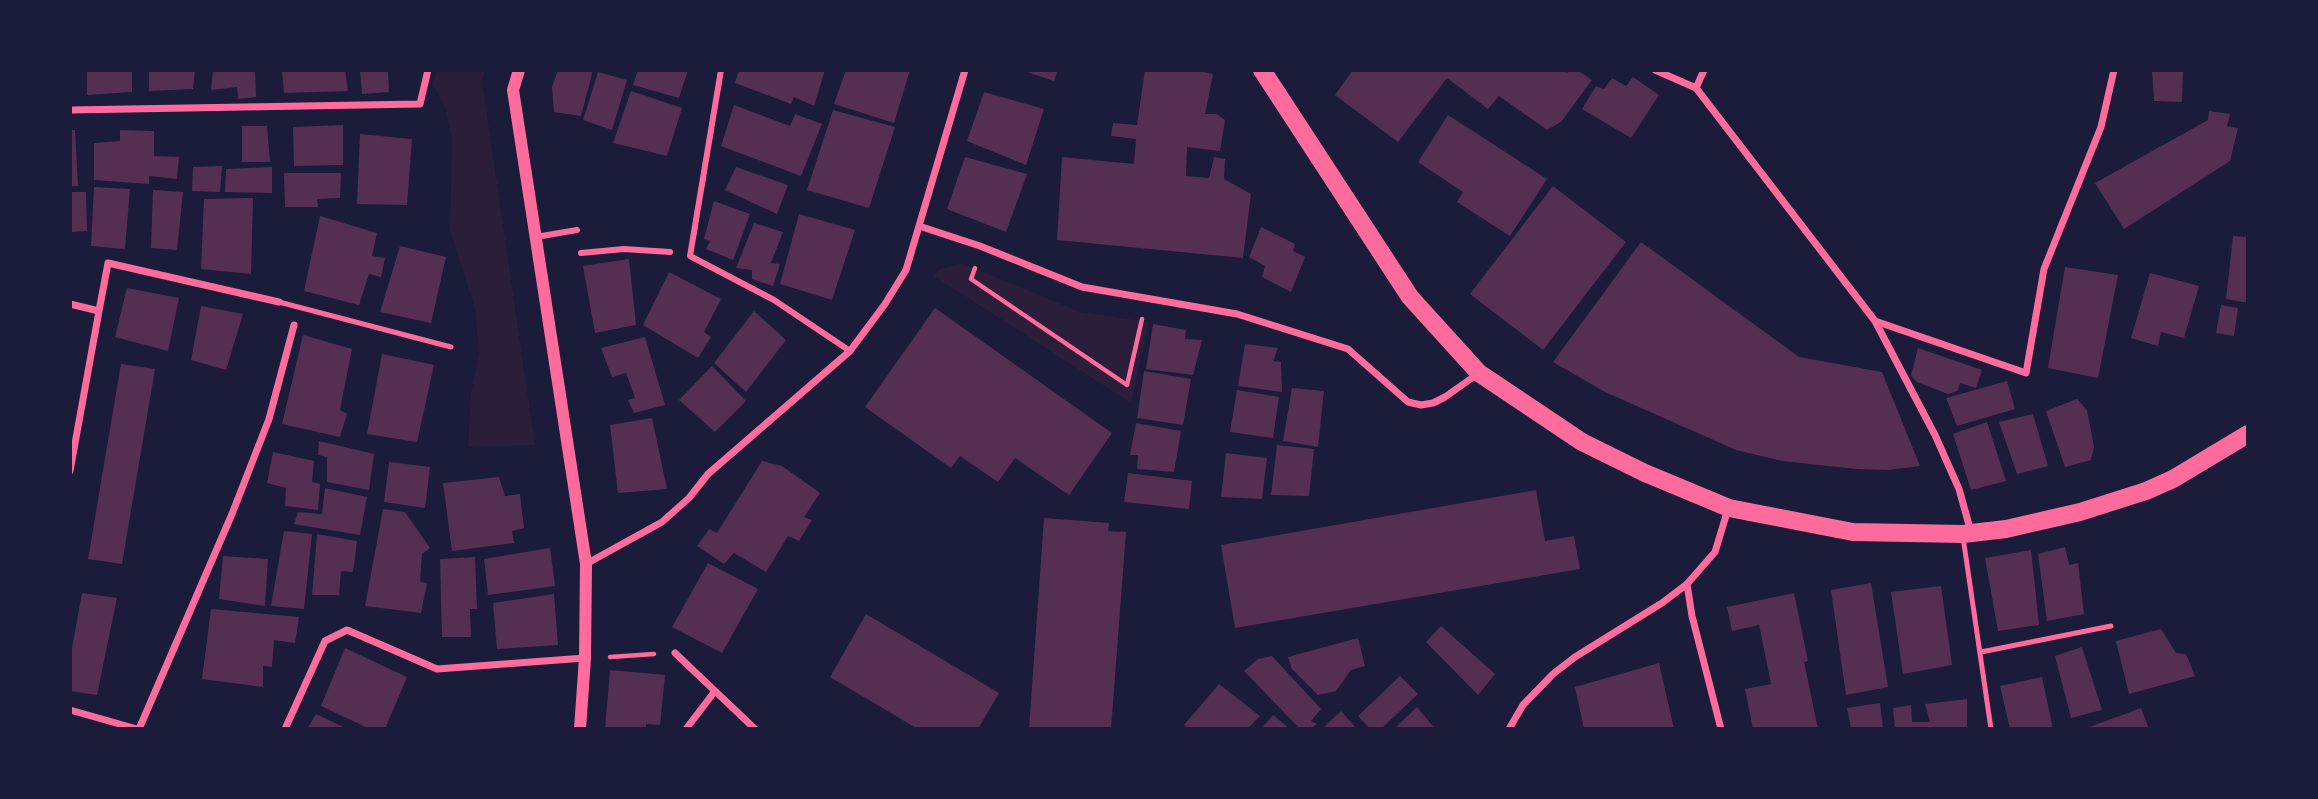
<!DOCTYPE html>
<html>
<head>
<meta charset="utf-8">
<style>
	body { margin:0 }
	#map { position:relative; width:2318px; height:799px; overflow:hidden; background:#1b1b3a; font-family:"PT Serif",serif }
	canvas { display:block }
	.frame { position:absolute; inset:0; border:72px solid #1b1b3a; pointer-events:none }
</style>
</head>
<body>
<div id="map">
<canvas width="2318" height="799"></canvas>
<div class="frame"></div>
</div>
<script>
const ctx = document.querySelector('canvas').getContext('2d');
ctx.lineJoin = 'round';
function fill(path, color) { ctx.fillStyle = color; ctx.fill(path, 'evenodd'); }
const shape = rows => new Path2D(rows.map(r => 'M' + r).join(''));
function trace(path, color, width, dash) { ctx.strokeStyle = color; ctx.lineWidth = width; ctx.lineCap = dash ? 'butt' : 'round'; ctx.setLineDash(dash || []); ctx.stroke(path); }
const green = shape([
	[437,70,485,70,482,81,535,445,468,447,471,393,479,354,475,309,450,230,452,141,446,109,433,85],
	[962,263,1080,312,1149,322,1131,403,934,276,938,270]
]);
const building = shape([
	[87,70,132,70,132,92,87,95],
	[149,70,195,70,193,89,149,91],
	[213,70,255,70,256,97,238,99,237,87,211,90],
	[282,70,345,70,348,91,284,93],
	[360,70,388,70,389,92,362,94],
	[558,70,593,70,581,116,554,112,552,87],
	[638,70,688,70,679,98,633,85],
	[739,70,825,70,814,106,794,97,791,104,735,83],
	[846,70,910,70,894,123,834,104],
	[1021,70,1058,70,1054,81],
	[1145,70,1193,70,1213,74,1205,114,1217,114,1225,120,1220,151,1187,147,1186,176,1209,178,1214,157,1225,159,1224,179,1251,194,1243,258,1057,240,1062,157,1134,164,1136,139,1111,136,1113,123,1137,125],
	[1353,70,1562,70,1567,73,1568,70,1577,70,1592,80,1561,122,1547,130,1499,96,1488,109,1447,78,1398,142,1335,95],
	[2152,70,2183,70,2182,102,2154,101],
	[598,72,627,80,612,130,583,120],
	[1633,77,1659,95,1631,138,1582,109,1596,86,1604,89,1612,78,1626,86],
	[631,91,682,108,667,156,613,143],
	[984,92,1044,109,1026,165,967,141],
	[734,105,790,126,795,114,822,124,801,176,721,146],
	[833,110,895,127,869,208,807,190],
	[2209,111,2230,114,2227,126,2238,128,2230,161,2124,229,2095,183,2208,120],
	[1448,115,1547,179,1510,236,1457,202,1463,192,1418,162],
	[343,125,343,165,294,166,293,127],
	[242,126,267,126,270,162,242,162],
	[70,130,75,130,78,186,70,186],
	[120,130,154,131,154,156,179,157,177,179,149,176,149,184,94,180,94,143,120,141],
	[360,134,412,139,407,205,357,204],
	[965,157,1027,174,1006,232,947,209],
	[222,166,220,192,192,191,193,167],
	[272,167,272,193,225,192,226,169],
	[736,167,788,185,777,214,725,190],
	[284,173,341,173,340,198,317,199,318,207,285,207],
	[1553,186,1626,242,1543,350,1470,294],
	[94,187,130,189,125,249,91,246],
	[153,190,183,192,177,250,151,248],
	[70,192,86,192,87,231,70,232],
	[253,198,251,274,201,269,204,199],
	[714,201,750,214,733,260,706,249,710,241,704,239],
	[799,214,855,230,832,300,780,284],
	[320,216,377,233,372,256,385,258,381,277,369,274,359,305,304,291],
	[754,223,783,232,771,263,780,264,773,286,752,279,752,270,736,268],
	[1261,227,1295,244,1293,251,1305,257,1291,292,1262,277,1265,266,1249,257],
	[2233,236,2248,237,2248,303,2226,299],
	[1641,242,1799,357,1882,372,1920,466,1888,470,1856,469,1782,461,1736,450,1605,392,1553,362],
	[400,246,446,257,431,323,380,312],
	[629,259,636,325,595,333,583,266],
	[2065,267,2118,275,2098,378,2048,368],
	[669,272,721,299,704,332,711,337,698,358,643,325],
	[2150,273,2199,286,2184,338,2161,332,2158,346,2131,338],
	[127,288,179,298,168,351,115,337],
	[2221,305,2238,308,2234,336,2216,333],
	[201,306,243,314,226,370,191,360],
	[935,308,1112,433,1069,495,1015,458,998,482,960,456,951,468,865,407],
	[754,311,786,340,746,392,714,363],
	[1153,324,1186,330,1185,339,1202,340,1193,375,1146,369],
	[303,335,352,349,340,410,347,414,340,437,282,424],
	[645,337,665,405,634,413,628,400,635,398,626,373,612,377,601,348],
	[1245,344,1278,348,1273,361,1281,362,1282,392,1238,386],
	[1918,348,1982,370,1976,388,1960,383,1958,391,1948,394,1917,382,1911,376],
	[382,354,434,365,417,442,367,434],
	[121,364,155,369,122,564,88,559],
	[712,366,746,401,715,432,679,400],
	[1144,371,1191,379,1183,425,1137,418],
	[2007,381,2015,409,1957,426,1946,398],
	[1292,388,1324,391,1318,447,1283,441],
	[1237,390,1279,397,1273,438,1230,432],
	[2077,399,2087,410,2094,447,2091,460,2065,467,2046,411],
	[2033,414,2048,466,2017,474,1999,422],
	[652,418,667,489,618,493,610,425],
	[1987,422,2006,481,1971,490,1953,434],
	[1136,423,1181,431,1174,472,1137,469,1138,455,1130,455],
	[319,441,374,454,369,490,327,482,327,457,318,455],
	[1277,445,1314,449,1309,496,1271,495],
	[273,452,314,461,312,482,320,484,318,510,285,506,286,488,267,483],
	[1226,453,1267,458,1262,499,1221,497],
	[762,461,782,466,820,493,804,517,812,520,799,541,788,536,766,572,734,553,724,564,697,546,709,529,717,533],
	[389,462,430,467,425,508,384,502],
	[1128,473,1192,481,1189,509,1124,502],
	[499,477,505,496,520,494,524,528,512,531,514,543,452,551,443,483],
	[325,488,367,497,360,535,294,524,298,512,322,514],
	[1536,490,1545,541,1574,536,1580,569,1235,628,1221,545],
	[383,509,405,512,430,548,422,554,420,582,427,583,421,613,365,606],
	[1044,518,1109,523,1108,531,1126,532,1111,729,1029,729],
	[284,531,312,534,304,609,271,606],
	[317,534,357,541,353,572,341,571,339,595,312,595],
	[2065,547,2069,565,2078,563,2084,614,2047,621,2038,554],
	[550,548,555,586,488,595,484,559],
	[2031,550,2039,625,1998,631,1985,558],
	[223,556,268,559,265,606,219,599],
	[475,557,477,609,470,609,471,637,442,637,440,559],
	[708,563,758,589,722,653,672,627],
	[1871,583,1888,687,1846,695,1831,590],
	[1941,586,1952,665,1903,674,1891,592],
	[82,593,117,598,97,695,70,691,70,659],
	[1794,593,1808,661,1804,662,1818,729,1753,729,1745,689,1771,684,1759,625,1732,631,1727,607],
	[554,594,558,645,497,649,493,603],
	[211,609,299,617,295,643,274,640,272,667,263,666,263,687,202,679],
	[866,614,999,693,978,729,918,729,830,677],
	[1441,626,1495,674,1478,695,1426,642],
	[2161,629,2176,653,2186,654,2195,676,2129,694,2116,641],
	[1358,638,1365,666,1351,670,1336,691,1318,695,1292,669,1288,657],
	[2082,647,2102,710,2071,718,2055,656],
	[345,648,407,677,385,729,370,729,321,706],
	[1272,656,1321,709,1311,721,1317,724,1310,729,1300,729,1244,671,1258,659],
	[1659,663,1674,729,1584,729,1575,687],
	[610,670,665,675,660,725,646,724,646,729,605,729],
	[1400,676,1418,694,1381,729,1370,729,1358,716],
	[2042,677,2053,729,2010,729,2000,686],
	[1219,684,1260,716,1247,729,1188,729,1184,725],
	[1967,699,1967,729,1895,729,1893,708,1911,705,1912,722,1930,722,1925,704],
	[1880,703,1883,729,1851,729,1847,708],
	[1417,707,1435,729,1394,729],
	[2141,708,2149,729,2084,729],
	[1341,711,1357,729,1322,729],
	[316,714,348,729,307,729],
	[1273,715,1290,729,1261,729]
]);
const path = shape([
	[975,268,971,279,1127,385,1142,319],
	[610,657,654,654]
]);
const service = shape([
	[279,302,451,347],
	[1963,537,1991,729],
	[1981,652,2111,626]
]);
const pedestrian = shape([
	[721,70,690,256,774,300,850,351],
	[536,237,577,230],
	[581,253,624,249,670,252]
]);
const minor = shape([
	[1655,70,1696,88,1875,321],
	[1696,88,1704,70],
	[70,110,420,104,428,70],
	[919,226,980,246,1082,287,1237,314,1348,349,1408,402,1421,405,1433,403,1445,397,1479,373],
	[70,304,99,311,108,263,279,302],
	[70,471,99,311],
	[1971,532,1959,489,1935,435,1875,321,2026,373,2044,269,2101,127,2114,70],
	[586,564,662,522,689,498,708,474,850,351,885,304,906,270,965,70],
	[1687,584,1692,616,1721,729],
	[675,653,755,729],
	[70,710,137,729],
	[139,729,232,514,269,419,294,325],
	[285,729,325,641,347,630,437,669,585,658],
	[686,729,715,691],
	[1509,729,1523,705,1553,674,1575,657,1662,603,1687,584,1715,552,1728,509]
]);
const tertiary = shape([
	[519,70,513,90,586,564,585,658,580,729]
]);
const primary = shape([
	[1262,70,1410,297,1479,373,1582,442,1645,473,1729,508,1853,532,1963,534,2006,529,2080,512,2146,491,2173,479,2248,434]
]);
fill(green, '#2a1e3b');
fill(building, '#542f53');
trace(path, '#ff6b9d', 4.5);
trace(service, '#ff6b9d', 5);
trace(pedestrian, '#ff6b9d', 6);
trace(minor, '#ff6b9d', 7);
trace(tertiary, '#ff6b9d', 12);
trace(primary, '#ff6b9d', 18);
</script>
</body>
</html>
